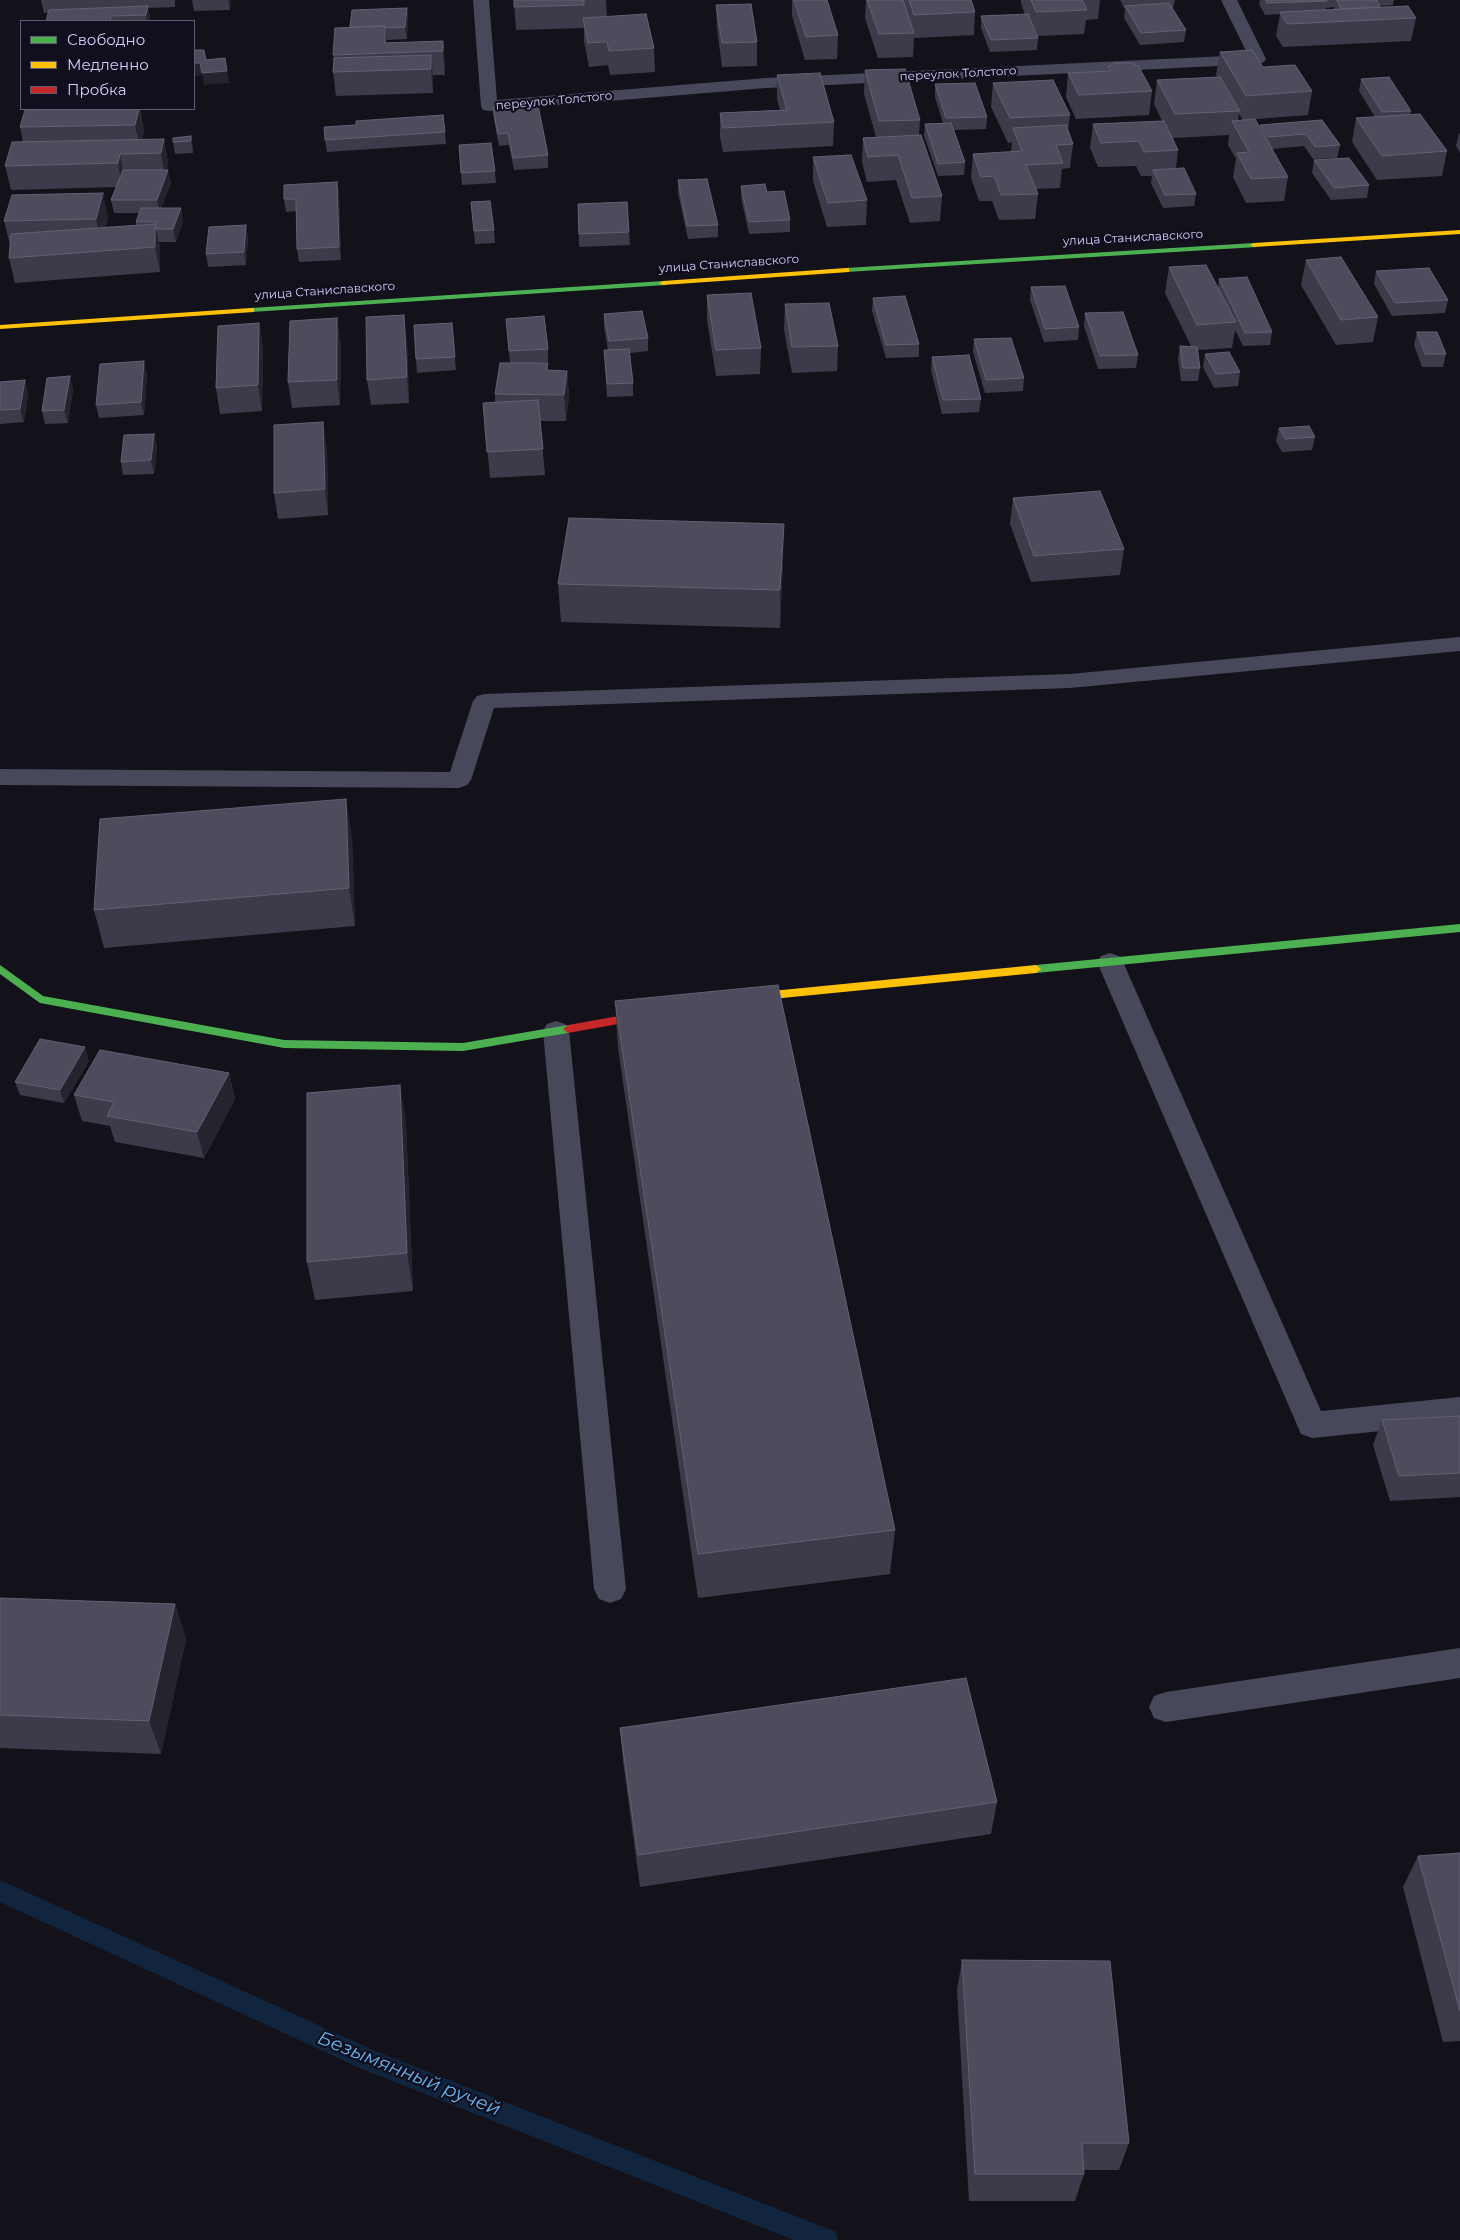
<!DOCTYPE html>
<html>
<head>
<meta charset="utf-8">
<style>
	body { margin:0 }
	#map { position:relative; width:1460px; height:2240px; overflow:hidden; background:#13121a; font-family:Montserrat,sans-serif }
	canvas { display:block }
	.legend { position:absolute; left:20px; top:20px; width:175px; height:90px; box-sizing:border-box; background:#110e1e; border:1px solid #5f5c76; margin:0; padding:6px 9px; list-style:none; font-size:15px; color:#d4d0fb }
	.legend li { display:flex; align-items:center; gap:10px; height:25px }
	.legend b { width:25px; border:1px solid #5f5c76 }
</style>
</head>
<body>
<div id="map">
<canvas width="1460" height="2240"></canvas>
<ul class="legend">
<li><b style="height:6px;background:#4caf50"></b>Свободно</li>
<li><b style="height:6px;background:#ffc107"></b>Медленно</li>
<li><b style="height:6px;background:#c62828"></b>Пробка</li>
</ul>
</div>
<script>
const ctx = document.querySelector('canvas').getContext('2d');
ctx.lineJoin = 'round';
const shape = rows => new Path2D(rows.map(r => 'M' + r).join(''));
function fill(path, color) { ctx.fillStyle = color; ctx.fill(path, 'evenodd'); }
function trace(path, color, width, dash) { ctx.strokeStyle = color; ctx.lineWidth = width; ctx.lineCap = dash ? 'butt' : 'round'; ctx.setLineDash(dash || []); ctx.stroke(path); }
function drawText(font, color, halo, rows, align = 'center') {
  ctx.font = font + ' Montserrat,sans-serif'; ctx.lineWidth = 4.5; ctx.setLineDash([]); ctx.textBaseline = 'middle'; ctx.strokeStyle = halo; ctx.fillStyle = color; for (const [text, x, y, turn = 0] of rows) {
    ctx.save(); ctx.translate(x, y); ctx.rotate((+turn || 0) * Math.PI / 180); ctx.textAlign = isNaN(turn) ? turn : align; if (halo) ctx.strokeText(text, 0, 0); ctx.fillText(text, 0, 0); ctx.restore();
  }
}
const stream = shape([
	[0,1880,375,2051,826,2228,835,2231,838,2240,794,2240,362,2069,0,1902,0,1880]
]);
const lane = shape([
	[1460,637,1460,651,1070,688,494,708,471,780,467,785,459,788,0,785,0,769,450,772,473,701,477,696,485,694,1070,674,1460,637],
	[1110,953,1119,956,1123,962,1321,1411,1460,1397,1460,1423,1312,1438,1301,1434,1097,962,1101,956,1110,953],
	[556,1021,565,1024,569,1031,626,1589,621,1599,610,1603,599,1599,594,1589,543,1031,547,1024,556,1021],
	[1460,1648,1460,1678,1166,1722,1154,1718,1149,1707,1154,1696,1166,1692,1460,1648]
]);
const street = shape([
	[473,0,489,0,497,100,766,78,1248,55,1221,0,1237,0,1266,59,1264,62,1258,64,766,88,489,111,483,110,481,106,473,0]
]);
const fast = shape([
	[1254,243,1258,245,1257,247,846,272,842,270,846,268,1254,243],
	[663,281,666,281,666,285,251,312,247,310,251,308,663,281],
	[1460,924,1460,932,1036,973,1031,969,1036,965,1460,924],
	[0,965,43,996,284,1040,463,1043,568,1025,573,1029,568,1033,463,1051,284,1048,40,1003,0,974,0,965]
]);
const slow = shape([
	[1460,230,1460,234,1254,247,1250,245,1254,243,1460,230],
	[846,268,849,268,849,272,663,285,659,283,663,281,846,268],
	[251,308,254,308,254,312,0,329,0,325,251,308],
	[1036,965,1041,969,1036,973,772,999,743,1004,738,1000,743,996,772,991,1036,965]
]);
const jam = shape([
	[653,1010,657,1011,658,1014,657,1017,568,1033,563,1029,568,1025,653,1010]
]);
const wall = shape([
	[41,0,175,0,175,7,148,8,150,18,150,21,46,21,48,13,44,13],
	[192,0,231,0,230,10,194,11],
	[514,0,606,0,607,17,654,48,655,72,610,75,608,65,589,67,584,41,584,28,516,30],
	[792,0,827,0,838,35,837,59,805,60,792,16],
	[866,0,971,0,975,12,974,35,914,38,913,57,878,58,865,18],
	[1021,0,1100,0,1098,19,1086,20,1084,34,1037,36,1038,38,1037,50,990,52,981,28,981,16,1025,15,1021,3],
	[1120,0,1175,0,1173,9,1186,30,1184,42,1140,45,1124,18,1125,10],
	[1260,0,1394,0,1393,5,1379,6,1380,7,1416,18,1411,41,1283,47,1276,36,1280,14,1265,15,1259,4],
	[1334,7,1334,10,1326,10,1326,8],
	[716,5,757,42,757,66,722,67,717,28],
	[407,8,408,20,407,39,387,40,387,43,443,41,445,75,433,75,433,93,336,96,333,72,334,61,333,55,350,27],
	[1220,52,1263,67,1312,91,1308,115,1243,120,1239,114,1238,120,1259,127,1260,125,1322,120,1340,145,1337,158,1313,159,1304,146,1272,149,1288,177,1284,201,1246,203,1233,177,1236,159,1228,145,1229,135,1173,138,1178,150,1176,169,1196,194,1194,206,1163,208,1151,183,1152,176,1141,176,1136,166,1098,167,1090,148,1093,124,1162,121,1154,104,1157,80,1217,77,1216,75],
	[1108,67,1152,91,1149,115,1076,119,1066,97,1068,73,1107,71],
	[865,70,920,120,919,135,942,196,940,221,910,223,896,180,867,182,862,162,863,138,876,137,864,94],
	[777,75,834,122,833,146,723,152,720,137,720,113,780,110,777,99],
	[1361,79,1411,111,1410,114,1447,151,1442,176,1377,180,1352,142,1356,118,1375,117,1359,91],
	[993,83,1070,115,1068,132,1073,144,1070,168,1062,169,1060,188,1036,189,1038,194,1035,219,999,220,992,201,979,201,971,178,973,154,1011,152,1012,142,1008,143,991,107],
	[935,84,987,117,986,129,954,130,965,162,964,175,938,176,924,136,925,124,943,123,935,97],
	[493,108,548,155,548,168,514,170,509,145,499,146,494,120],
	[35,109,140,109,144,132,142,139,164,139,168,163,167,170,171,183,161,208,181,208,183,221,176,242,159,242,160,249,160,272,15,283,9,258,10,245,4,221,108,217,106,227,136,225,136,222,139,213,114,213,111,200,116,187,11,190,5,166,23,142,20,127,36,110],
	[356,125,445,132,446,144,327,152,325,140],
	[1460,133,1460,153,1456,146,1459,134],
	[191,136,193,149,193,153,175,154,173,142],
	[459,145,495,171,496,183,462,185],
	[813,157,867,200,866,225,827,227,813,181],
	[1314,160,1369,185,1367,198,1331,200,1312,173],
	[678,180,718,225,718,237,688,239,678,193],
	[337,182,339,194,341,260,299,262,297,249,296,211,286,212,284,199],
	[741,186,767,192,790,220,790,232,749,234,741,198],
	[471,202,494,230,495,243,475,244],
	[578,204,629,232,630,245,579,247],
	[246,225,248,238,246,265,208,267,206,254],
	[1306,260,1378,317,1373,342,1336,345,1301,285],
	[1169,267,1218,288,1219,279,1272,332,1270,345,1243,346,1235,330,1232,348,1198,350,1200,368,1198,381,1181,381,1178,359,1180,346,1191,346,1165,293],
	[1376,271,1448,300,1445,313,1392,316,1374,284],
	[1031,287,1079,327,1078,340,1044,342,1030,300],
	[707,295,761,348,760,374,716,376,707,320],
	[873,298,919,344,919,357,886,358,872,311],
	[785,304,838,346,837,371,792,373,784,330],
	[1085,313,1138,355,1136,368,1098,369,1084,326],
	[604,314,648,338,648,351,630,353,633,383,633,396,607,397,604,350,608,350,604,327],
	[259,323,263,348,262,411,220,414,216,388],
	[452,323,456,370,417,373,416,359],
	[507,332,548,349,548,362,536,363,548,363,548,370,567,371,569,396,566,421,540,421,545,475,490,478,483,403,495,402,495,394,510,363],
	[1417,332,1446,354,1443,367,1422,367,1414,345],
	[974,339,1024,378,1023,391,985,393,973,352],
	[407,340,409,403,371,405,367,380],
	[341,344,340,405,292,408,288,382],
	[1205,354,1240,372,1238,386,1214,388,1203,367],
	[932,357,981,399,979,412,942,414,931,370],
	[147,374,144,415,99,418,96,405],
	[70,376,73,390,68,423,45,424,42,411],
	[25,380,28,394,24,422,0,424,0,382],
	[1279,428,1315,437,1312,450,1282,452,1276,441],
	[154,434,157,447,154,474,123,475,121,462],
	[327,448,328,515,278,519,274,493],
	[1013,498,1124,549,1120,575,1031,582,1010,524],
	[783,562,780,628,561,622,558,584],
	[352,837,355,926,104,948,94,910],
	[615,1001,895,1530,890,1574,698,1598,618,1048],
	[89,1061,64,1103,20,1095,15,1082],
	[229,1073,235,1099,204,1158,115,1142,110,1126,82,1121,74,1095],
	[400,1085,406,1123,413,1291,315,1300,307,1262],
	[1460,1416,1460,1497,1390,1501,1373,1445,1382,1420],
	[0,1598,175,1604,186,1639,161,1754,0,1748],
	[620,1728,997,1802,991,1834,640,1887,623,1761],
	[1460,1853,1460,2041,1443,2042,1403,1887,1418,1856],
	[962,1960,1129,2143,1119,2170,1084,2170,1084,2174,1075,2201,969,2201,957,1990]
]);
const shadedWall = shape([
	[228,0,231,0,230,10],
	[148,6,150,18,150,21,147,21,146,15],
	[407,8,408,20,407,39,405,27],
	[385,26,388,49,385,43],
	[443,41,445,65,445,75,443,51],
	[431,55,433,78,433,93,431,69],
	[194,63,200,63,202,75,194,76],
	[227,71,229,83,204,85,202,73],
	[139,109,144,132,140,149,135,125],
	[191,136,193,149,193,153,191,141],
	[164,139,168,163,165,177,161,153],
	[120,154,124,178,122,187,118,163],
	[168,170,171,183,160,213,157,200],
	[337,182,339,194,341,260,339,247],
	[103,193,108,217,101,244,96,219],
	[181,208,183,221,176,242,173,229],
	[155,224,160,249,160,272,155,247],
	[246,225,248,238,246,265,244,252],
	[404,315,407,340,409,403,407,377],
	[337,318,341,344,340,405,337,380],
	[259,323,263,348,262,411,258,385],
	[144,361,147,374,144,415,141,402],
	[567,371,569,396,566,421,564,395],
	[70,376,73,390,68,423,64,410],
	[25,380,28,394,24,422,20,409],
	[323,422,327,448,328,515,325,489],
	[154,434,157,447,154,474,151,460],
	[784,524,783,562,780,628,780,590],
	[346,799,352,837,355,926,349,888],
	[85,1047,89,1061,64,1103,60,1090],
	[229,1073,235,1099,204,1158,197,1132],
	[400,1085,406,1123,413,1291,407,1253],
	[175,1604,186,1639,161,1754,149,1721]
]);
const building = shape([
	[514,0,584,0,584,5,514,7,514,0],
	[794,0,827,0,838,35,806,37,794,0],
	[867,0,903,0,914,33,879,34,867,0],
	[909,0,971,0,975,12,914,15,909,0],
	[1031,0,1082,0,1087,10,1036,12,1031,0],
	[1266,0,1327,0,1327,1,1267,3,1266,0],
	[1337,0,1377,0,1380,7,1341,9,1337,0],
	[1169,3,1186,30,1141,33,1125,6,1169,3],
	[751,4,757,42,722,43,716,5,751,4],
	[148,6,146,15,111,16,110,21,46,21,49,10,148,6],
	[1408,6,1416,18,1287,24,1280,12,1408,6],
	[407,8,405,27,385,28,385,26,350,27,352,10,407,8],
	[646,14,654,48,609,51,607,42,588,43,583,18,646,14],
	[1028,14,1038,38,991,40,981,16,1028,14],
	[385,26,385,43,443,41,443,51,333,55,335,28,385,26],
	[194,50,204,50,206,60,225,58,227,71,202,73,200,63,194,63,194,50],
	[1252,50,1263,67,1295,65,1312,91,1246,96,1220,52,1252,50],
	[431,55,431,69,333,72,334,58,431,55],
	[1115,63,1132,63,1139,67,1152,91,1079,95,1068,73,1110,71,1108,67,1115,63],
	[905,69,920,120,879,121,865,70,905,69],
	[820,73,834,122,723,128,720,113,787,110,777,75,820,73],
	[1220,77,1240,111,1175,114,1157,80,1220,77],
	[1389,77,1411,111,1382,112,1361,79,1389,77],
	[1053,80,1070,115,1010,118,993,83,1053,80],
	[975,83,987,117,946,118,935,84,975,83],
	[538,105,548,155,513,158,508,133,498,134,493,108,538,105],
	[78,109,139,109,135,125,20,127,25,110,78,109],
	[1420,114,1447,151,1382,156,1356,118,1420,114],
	[443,115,445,132,325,140,324,127,356,125,356,121,443,115],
	[1255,119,1288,177,1251,179,1237,153,1249,152,1232,121,1255,119],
	[1322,120,1340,145,1315,147,1306,134,1268,137,1260,125,1322,120],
	[1164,121,1178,150,1144,152,1139,141,1101,143,1093,124,1164,121],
	[951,123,965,162,938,164,925,124,951,123],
	[1066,125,1073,144,1056,145,1063,163,1026,165,1038,194,1001,195,994,176,981,177,973,154,1022,151,1013,128,1066,125],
	[921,135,942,196,912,198,898,155,868,157,863,138,921,135],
	[191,136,191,141,173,142,173,138,191,136],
	[164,139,161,153,120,154,118,163,5,166,12,142,164,139],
	[491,143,495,171,461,173,459,145,491,143],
	[851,155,867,200,828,203,813,157,851,155],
	[1349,158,1369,185,1334,188,1314,160,1349,158],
	[1184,168,1196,194,1165,195,1153,170,1184,168],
	[123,170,168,170,157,200,111,200,123,170],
	[707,179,718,225,687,226,678,180,707,179],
	[337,182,339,247,297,249,296,199,284,199,284,185,337,182],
	[765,184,767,192,784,191,790,220,749,222,741,186,765,184],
	[103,193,96,219,4,221,12,195,103,193],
	[490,201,494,230,474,231,471,202,490,201],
	[627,202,629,232,579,234,578,204,627,202],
	[141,208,181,208,173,229,156,229,156,225,157,222,136,222,141,208],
	[155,224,155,247,9,258,11,234,155,224],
	[246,225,244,252,206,254,209,227,246,225],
	[1341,257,1378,317,1341,320,1306,260,1341,257],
	[1206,265,1236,322,1197,325,1169,267,1206,265],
	[1429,268,1448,300,1395,303,1376,271,1429,268],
	[1247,277,1272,332,1245,333,1219,279,1247,277],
	[1065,286,1079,327,1045,329,1031,287,1065,286],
	[751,293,761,348,716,350,707,295,751,293],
	[905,296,919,344,886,345,873,298,905,296],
	[829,303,838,346,792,347,785,304,829,303],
	[642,311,648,338,609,341,604,314,642,311],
	[1123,312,1138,355,1100,356,1085,313,1123,312],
	[404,315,407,377,367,380,366,317,404,315],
	[544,316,548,349,509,351,506,319,544,316],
	[337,318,337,380,288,382,290,321,337,318],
	[259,323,258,385,216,388,218,326,259,323],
	[452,323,455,357,416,359,414,325,452,323],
	[1417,332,1437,332,1446,354,1425,354,1417,332],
	[1011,338,1024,378,986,380,974,339,1011,338],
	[1180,346,1197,347,1200,368,1183,368,1180,346],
	[629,349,633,383,607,384,604,350,629,349],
	[1229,352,1240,372,1216,374,1205,354,1229,352],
	[969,355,981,399,943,400,932,357,969,355],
	[144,361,141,402,96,405,100,364,144,361],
	[500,363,548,363,546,370,567,371,564,395,495,394,500,363],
	[70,376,64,410,42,411,47,378,70,376],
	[25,380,20,409,0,410,0,382,25,380],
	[538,400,543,449,487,452,483,403,538,400],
	[323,422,325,489,274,493,274,425,323,422],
	[1309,426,1315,437,1285,439,1279,428,1309,426],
	[154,434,151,460,121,462,124,435,154,434],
	[1100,491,1124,549,1034,556,1013,498,1100,491],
	[569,518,784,524,780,590,558,584,569,518],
	[346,799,349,888,94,910,100,819,346,799],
	[778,985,895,1530,698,1554,615,1001,778,985],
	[40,1039,85,1047,60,1090,15,1082,40,1039],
	[100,1050,229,1073,197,1132,107,1116,114,1102,74,1095,100,1050],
	[400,1085,407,1253,307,1262,307,1093,400,1085],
	[1460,1416,1460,1473,1399,1476,1382,1420,1460,1416],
	[0,1598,175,1604,149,1721,0,1715,0,1598],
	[966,1678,997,1802,638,1855,620,1728,966,1678],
	[1460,1853,1460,2011,1418,1856,1460,1853],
	[962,1960,1110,1961,1129,2143,1082,2143,1084,2174,975,2174,962,1960]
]);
const farStreetnames = [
	["переулок Толстого",958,74,-3],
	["переулок Толстого",554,101,-5],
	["улица Станиславского",1133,238,-3],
	["улица Станиславского",729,264,-4],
	["улица Станиславского",325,291,-4]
];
const nearWaternames = [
	["Безымянный ручей",409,2074,22]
];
fill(stream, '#12253f');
fill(lane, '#48485b');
fill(street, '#48485b');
fill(fast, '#4caf50');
fill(slow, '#ffc107');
fill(jam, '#c62828');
fill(wall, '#3c3b49');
fill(shadedWall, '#25242e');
fill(building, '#4d4b5c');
trace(building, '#626075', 1);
drawText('12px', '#d4d0fb', '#110e1e', farStreetnames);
drawText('italic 19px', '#68b6f1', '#110e1e', nearWaternames);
</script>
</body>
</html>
